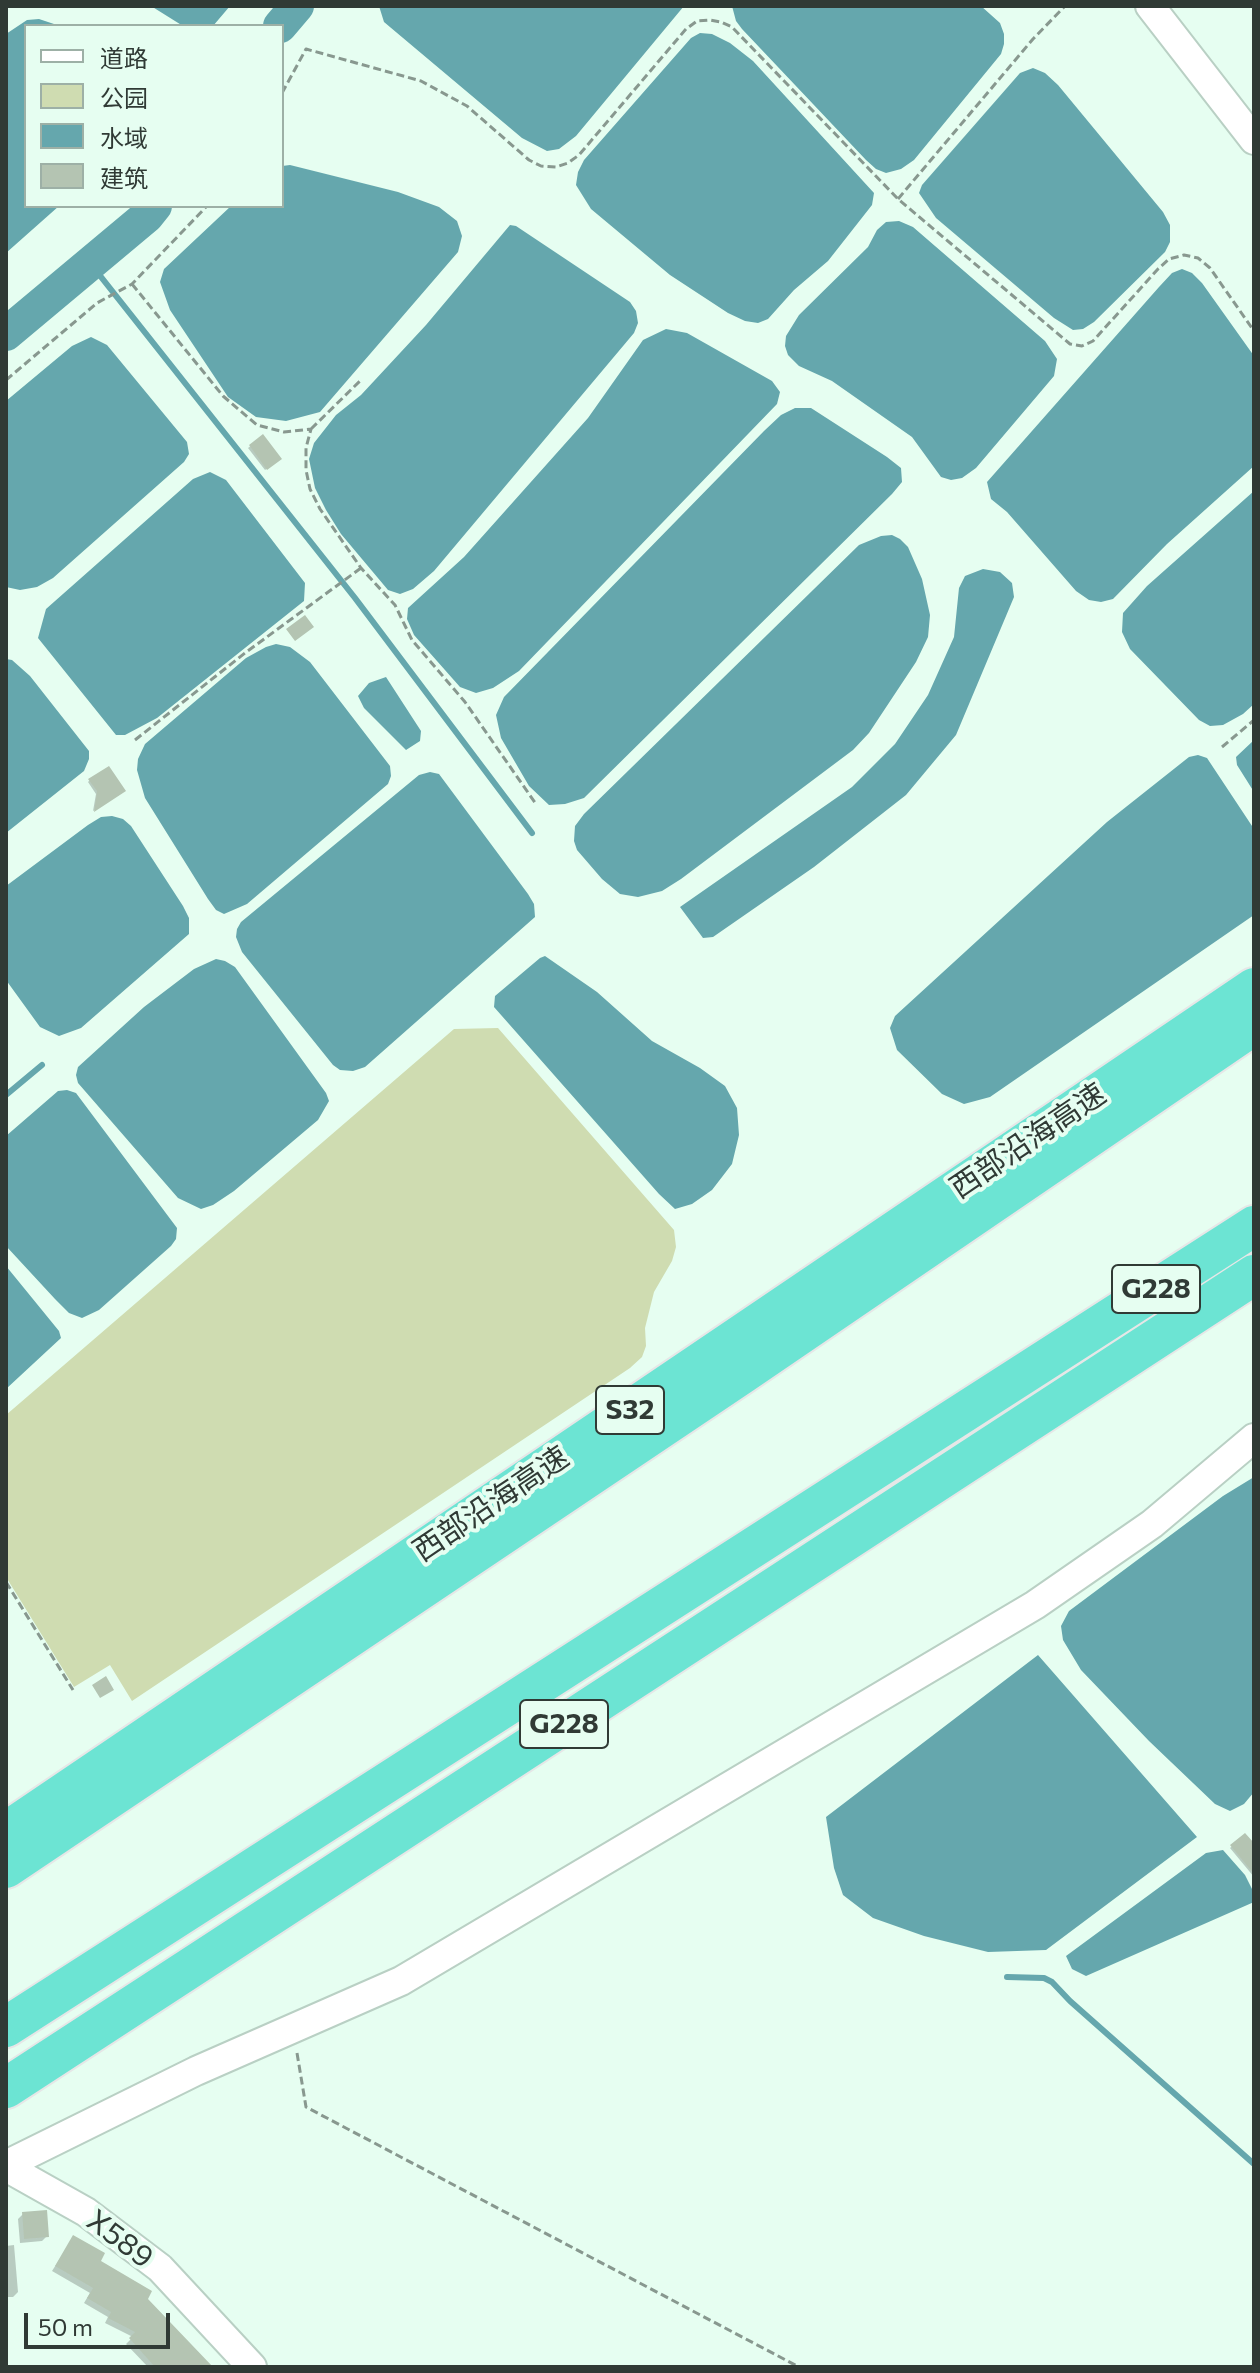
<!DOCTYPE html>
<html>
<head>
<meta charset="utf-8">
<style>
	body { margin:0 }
	#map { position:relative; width:1260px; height:2373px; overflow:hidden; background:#e6fef1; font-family:Commissioner,"Noto Sans SC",sans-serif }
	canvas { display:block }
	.frame { position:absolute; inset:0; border:8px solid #303a35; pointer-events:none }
	.legend { position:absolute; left:24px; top:24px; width:260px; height:184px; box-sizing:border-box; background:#e6fef1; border:2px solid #9db0a6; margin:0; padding:10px 14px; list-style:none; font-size:24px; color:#303a35 }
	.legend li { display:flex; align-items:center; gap:16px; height:40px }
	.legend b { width:40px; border:2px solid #9db0a6 }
	.scale { position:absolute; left:24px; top:2313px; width:146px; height:36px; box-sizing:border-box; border:4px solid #303a35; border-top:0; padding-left:10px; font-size:24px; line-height:28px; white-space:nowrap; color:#303a35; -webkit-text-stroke:6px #e6fef1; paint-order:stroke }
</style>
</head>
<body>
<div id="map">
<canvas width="1260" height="2373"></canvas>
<div class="frame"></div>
<ul class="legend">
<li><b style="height:10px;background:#fff"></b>道路</li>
<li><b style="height:22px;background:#cfdcb1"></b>公园</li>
<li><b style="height:22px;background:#65a7ad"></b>水域</li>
<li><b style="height:22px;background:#b4c4b2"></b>建筑</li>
</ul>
<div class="scale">50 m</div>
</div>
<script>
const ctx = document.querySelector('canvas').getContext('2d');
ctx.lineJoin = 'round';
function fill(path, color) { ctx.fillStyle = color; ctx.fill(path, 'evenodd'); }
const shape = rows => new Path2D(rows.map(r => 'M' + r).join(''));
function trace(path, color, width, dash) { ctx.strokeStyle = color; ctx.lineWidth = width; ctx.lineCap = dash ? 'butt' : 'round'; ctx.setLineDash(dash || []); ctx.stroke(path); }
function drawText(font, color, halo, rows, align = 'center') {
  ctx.font = font + ' Commissioner,"Noto Sans SC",sans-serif'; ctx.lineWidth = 8; ctx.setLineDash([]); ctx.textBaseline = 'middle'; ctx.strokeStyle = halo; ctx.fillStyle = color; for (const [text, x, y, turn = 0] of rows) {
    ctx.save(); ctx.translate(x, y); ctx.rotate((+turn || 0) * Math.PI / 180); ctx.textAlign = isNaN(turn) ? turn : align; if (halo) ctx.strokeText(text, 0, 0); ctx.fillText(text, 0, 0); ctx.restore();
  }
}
const green = shape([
	[498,1028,674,1230,676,1247,672,1261,654,1292,645,1328,646,1346,642,1357,630,1368,132,1701,110,1665,74,1687,6,1577,6,1415,454,1029]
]);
const water = shape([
	[151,6,230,6,213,26,183,26],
	[379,6,684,6,576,136,559,149,547,151,522,138,384,22],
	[732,6,981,6,1000,23,1004,34,1004,44,1001,54,914,160,901,169,886,173,876,169,866,160,742,29,736,21],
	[39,19,60,26,26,26,26,206,59,206,6,253,6,34,27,20],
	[700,33,712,34,730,43,753,61,874,193,872,205,828,261,794,290,768,319,758,323,745,321,728,313,670,275,591,209,576,185,578,172,584,160,691,38],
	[1033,68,1045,73,1058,85,1163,212,1170,225,1170,242,1165,252,1094,322,1083,329,1073,330,1054,318,936,218,919,193,922,185,1020,73],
	[290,165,398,192,439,207,457,221,462,236,458,252,320,412,286,421,256,417,228,397,170,310,160,282,164,269,231,206,282,206,282,166],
	[899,221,913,227,1045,341,1057,359,1054,376,976,468,962,478,951,480,941,477,912,437,832,381,799,366,788,355,785,346,786,336,799,315,868,247,877,230,886,222],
	[510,225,516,226,630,302,636,311,638,323,634,333,434,571,413,589,400,594,388,590,341,534,326,510,315,488,309,459,314,443,336,415,361,395,426,325],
	[1182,269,1192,273,1202,283,1254,356,1254,466,1167,544,1113,599,1101,602,1089,600,1076,591,1007,512,991,499,987,482,1159,287,1172,273],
	[666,329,687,333,772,381,780,392,777,404,519,671,493,688,476,693,460,687,414,635,407,619,408,608,464,557,588,418,643,340],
	[91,337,107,345,187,442,189,454,184,462,53,578,37,587,20,590,6,587,6,401,72,346],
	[795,408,811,408,887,457,901,468,902,482,892,494,584,798,565,804,549,805,529,786,501,738,496,715,504,697,764,431,781,415],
	[210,472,226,480,305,583,304,601,157,718,125,735,116,735,38,638,46,609,193,479],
	[1254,491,1254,704,1243,714,1223,725,1210,726,1199,720,1130,649,1122,632,1123,613,1147,586],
	[892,535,900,539,908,547,922,579,930,615,928,637,916,662,869,733,853,750,681,879,662,891,638,897,620,894,602,879,577,850,574,841,575,826,584,814,859,545,881,536],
	[983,569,1000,572,1012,583,1014,597,956,735,906,795,814,867,713,937,703,938,680,907,852,787,895,744,928,695,954,637,959,588,965,576],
	[276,644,290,647,310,662,390,766,391,776,388,784,247,904,224,914,216,910,208,899,145,798,137,770,138,759,145,744,246,658,266,647],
	[6,659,12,660,30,676,89,751,89,759,84,771,6,833],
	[386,677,421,731,420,741,406,750,364,708,358,696,369,683],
	[1254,740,1254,792,1237,765,1236,757],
	[1198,755,1207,758,1254,829,1254,915,990,1097,964,1104,942,1094,897,1050,890,1028,895,1016,1107,822,1189,757],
	[430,772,439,774,528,894,534,904,535,917,365,1067,353,1071,340,1070,333,1065,242,952,236,937,237,929,241,922,419,775],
	[112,816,123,819,131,826,183,906,189,918,189,934,81,1028,59,1036,40,1027,6,980,6,886,88,825,101,817],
	[545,956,597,992,652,1041,700,1068,725,1086,737,1108,739,1135,732,1164,712,1190,692,1204,675,1209,659,1194,494,1007,495,996,540,958],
	[216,959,225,961,235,967,326,1093,329,1101,318,1120,234,1191,213,1205,201,1209,178,1198,78,1083,76,1075,78,1067,144,1007,194,969],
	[67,1090,76,1093,177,1228,176,1239,171,1246,99,1310,82,1318,69,1313,55,1299,6,1246,6,1136,58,1091],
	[6,1266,59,1331,61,1338,6,1389],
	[1254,1477,1254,1792,1244,1804,1230,1811,1215,1804,1149,1741,1081,1670,1063,1640,1061,1626,1069,1611,1223,1496],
	[1038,1655,1197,1837,1046,1950,988,1952,924,1936,873,1918,843,1895,834,1868,826,1817],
	[1223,1850,1245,1875,1254,1893,1254,1902,1086,1976,1072,1969,1066,1956,1206,1853]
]);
const shadow = shape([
	[262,437,279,459,265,470,248,448],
	[90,780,122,793,93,811,96,794,88,782],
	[1245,1835,1254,1846,1254,1877,1230,1848],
	[23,2214,47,2236,42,2241,20,2243,18,2219],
	[73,2238,98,2262,145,2300,209,2367,148,2367,126,2344,133,2337,105,2323,108,2317,84,2303,90,2293,52,2271],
	[14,2245,18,2292,13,2297,6,2297,6,2246]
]);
const stream = shape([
	[90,263,355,598,532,833],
	[6,1095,42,1065],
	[1007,1977,1044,1978,1052,1982,1070,2001,1254,2164]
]);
const river = shape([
	[280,26,297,6],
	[6,334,147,216,155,206]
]);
const building = shape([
	[263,434,282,459,267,470,249,445],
	[305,615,314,627,295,641,286,629],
	[109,766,126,791,94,812,97,791,88,779],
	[106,1676,114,1690,100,1698,92,1685],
	[1245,1833,1254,1843,1254,1874,1230,1845],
	[47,2210,49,2237,24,2239,22,2212],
	[73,2235,105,2253,101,2261,152,2291,148,2299,213,2367,155,2367,129,2338,135,2332,108,2318,111,2312,87,2298,93,2288,55,2266]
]);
const path = shape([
	[282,93,306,49,421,81,467,106,529,160,541,166,556,167,568,163,579,155,686,29,697,21,710,20,721,22,732,27,898,199,1070,344,1082,346,1093,341,1158,269,1169,259,1184,255,1198,258,1210,268,1254,331],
	[898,199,1033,39,1065,6],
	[132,284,223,396,257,425,284,432,311,429,306,448,306,470,310,489,320,509,361,568,395,605,412,640,465,702,536,804],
	[6,380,97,303,132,284,207,206],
	[311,429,362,379],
	[135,740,245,653,361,568],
	[1222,747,1254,720],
	[6,1582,73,1690],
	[297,2053,306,2107,799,2367]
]);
const minor = shape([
	[1150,6,1254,140],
	[6,2165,196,2071,401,1981,1035,1605,1152,1524,1254,1438],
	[6,2167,86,2212,160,2268,252,2367]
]);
const highway = shape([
	[6,1832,1254,988],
	[6,1868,742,1374,1254,1025],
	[6,2027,1254,1226],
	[6,2088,1254,1275]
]);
const shields = [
	[1156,1289,88],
	[630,1410,68],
	[564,1724,88]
];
const shieldNames = [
	["G228",1156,1289],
	["S32",630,1410],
	["G228",564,1724]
];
const streetNames = [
	["西部沿海高速",1028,1141,-34],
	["西部沿海高速",491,1504,-34],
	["X589",120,2239,37]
];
fill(green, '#cfdcb1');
fill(water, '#65a7ad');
fill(shadow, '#0003');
trace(stream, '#65a7ad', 6);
trace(river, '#65a7ad', 34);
fill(building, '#b4c4b2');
trace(minor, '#b9d0c4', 32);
trace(highway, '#e6e7e7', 44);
trace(path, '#88988f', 3, [8, 4]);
trace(minor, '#fff', 28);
trace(highway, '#6ce4d3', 40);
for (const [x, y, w] of shields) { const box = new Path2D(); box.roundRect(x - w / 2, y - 24, w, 48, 6); ctx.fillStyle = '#e6fef1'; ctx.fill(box); trace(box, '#303a35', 2); }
drawText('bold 28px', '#303a35', null, shieldNames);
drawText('30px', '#303a35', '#e6fef1', streetNames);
</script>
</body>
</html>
